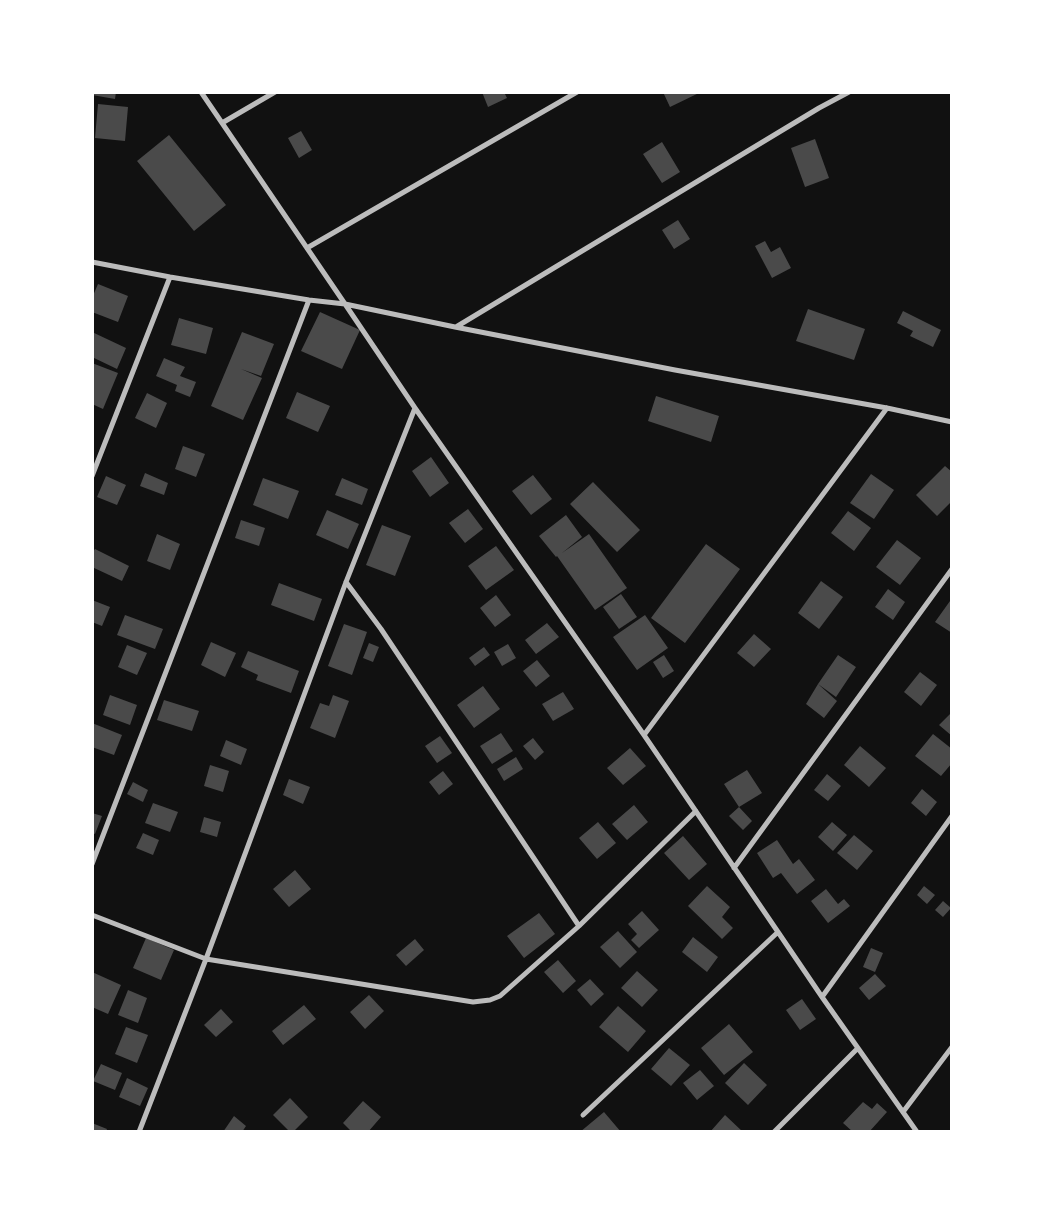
<!DOCTYPE html>
<html>
<head>
<meta charset="utf-8">
<style>
	body { margin:0 }
	#map { position:relative; width:1044px; height:1224px; overflow:hidden; background:#111; font-family:Jost,sans-serif }
	canvas { display:block }
	.frame { position:absolute; inset:0; border:94px solid #fff; pointer-events:none }
</style>
</head>
<body>
<div id="map">
<canvas width="1044" height="1224"></canvas>
<div class="frame"></div>
</div>
<script>
const ctx = document.querySelector('canvas').getContext('2d');
ctx.lineJoin = 'round';
function fill(path, color) { ctx.fillStyle = color; ctx.fill(path, 'evenodd'); }
const shape = rows => new Path2D(rows.map(r => 'M' + r).join(''));
function trace(path, color, width, dash) { ctx.strokeStyle = color; ctx.lineWidth = width; ctx.lineCap = dash ? 'butt' : 'round'; ctx.setLineDash(dash || []); ctx.stroke(path); }
const building = shape([
	[92,92,116,92,115,99,92,95],
	[482,92,504,92,507,98,488,107],
	[663,92,701,92,670,107],
	[98,104,128,107,125,141,95,138],
	[301,131,312,150,299,158,288,138],
	[169,135,226,205,194,231,137,161],
	[815,139,829,178,805,187,791,148],
	[662,142,680,172,662,183,643,154],
	[678,220,690,239,674,249,662,230],
	[765,241,771,252,780,247,791,268,772,278,755,246],
	[98,284,128,296,118,322,92,312,92,298],
	[808,309,865,329,854,360,796,341],
	[903,311,941,330,933,347,910,336,913,331,897,323],
	[320,312,360,330,342,369,301,351],
	[179,318,213,328,206,354,171,345],
	[92,332,126,348,117,369,92,357],
	[242,332,274,344,261,376,241,369,262,378,243,420,211,406],
	[164,358,185,367,180,376,196,382,190,397,175,391,177,385,156,376],
	[92,363,118,373,103,409,92,404],
	[297,392,330,406,318,432,286,418],
	[147,393,167,403,156,428,135,418],
	[656,396,719,416,711,442,648,421],
	[183,446,205,454,196,477,175,469],
	[431,457,449,483,430,497,412,471],
	[945,466,952,472,952,501,937,516,916,495],
	[145,473,168,483,164,495,140,486],
	[871,474,894,490,874,519,850,503],
	[533,475,552,499,531,515,512,491],
	[106,476,126,485,117,505,97,497],
	[263,478,299,491,288,519,253,505],
	[342,478,368,489,362,505,335,495],
	[593,482,640,530,617,552,570,504],
	[468,509,483,529,465,543,449,523],
	[327,510,359,524,348,549,316,535],
	[848,511,871,528,854,551,831,533],
	[566,515,582,537,562,553,589,534,627,588,595,610,557,556,556,557,539,536],
	[241,520,265,528,259,546,235,538],
	[382,525,411,536,395,576,366,565],
	[157,534,180,544,170,570,147,561],
	[897,540,921,558,900,585,876,567],
	[706,544,740,569,685,643,651,618],
	[496,546,514,570,486,590,468,566],
	[95,549,129,566,122,581,92,567,92,553],
	[821,581,843,597,819,629,798,613],
	[279,583,322,599,314,621,271,605],
	[888,589,905,602,893,620,875,607],
	[621,594,637,617,619,629,603,607],
	[496,595,511,615,495,627,480,608],
	[92,600,110,607,102,626,92,622],
	[950,601,952,602,952,633,935,622],
	[125,615,163,629,155,649,117,635],
	[645,615,668,648,637,670,613,637],
	[547,623,559,637,536,654,525,640],
	[344,624,367,632,352,675,328,666],
	[754,634,771,649,754,667,737,653],
	[211,642,236,653,225,677,201,665],
	[369,643,379,647,373,662,363,658],
	[508,644,516,658,502,666,494,652],
	[127,645,147,653,137,675,118,667],
	[484,647,490,655,475,666,469,658],
	[248,651,299,671,291,693,256,680,258,675,241,667],
	[664,655,674,671,663,678,653,662],
	[838,655,856,667,836,697,818,684,837,701,824,718,806,704,818,684],
	[537,660,550,676,536,687,523,671],
	[920,672,937,685,921,706,904,692],
	[483,686,500,709,474,728,457,705],
	[563,692,574,709,553,721,542,704],
	[110,695,137,705,130,725,103,715],
	[333,695,349,701,335,738,310,728,320,703,329,706],
	[164,700,199,711,192,731,157,720],
	[952,712,952,736,939,725],
	[92,723,122,735,114,755,92,747],
	[501,733,513,751,492,764,480,746],
	[933,734,952,749,952,763,941,776,915,756],
	[440,736,452,753,437,763,425,746],
	[533,738,544,752,535,760,523,746],
	[226,740,247,749,241,765,220,756],
	[860,746,886,768,869,787,844,765],
	[630,748,646,766,623,785,607,768],
	[516,757,523,769,504,781,497,769],
	[210,765,229,771,223,792,204,786],
	[747,770,762,793,739,807,724,784],
	[443,771,453,784,439,795,429,782],
	[827,774,841,786,828,801,814,790],
	[289,779,310,787,303,804,283,795],
	[133,782,148,790,143,802,127,794],
	[922,789,937,802,926,816,911,803],
	[153,803,178,812,170,832,145,823],
	[634,805,648,822,627,840,612,824],
	[739,807,752,821,743,830,729,816],
	[92,813,102,816,95,834,92,833],
	[204,817,221,822,217,837,200,832],
	[598,822,616,843,597,859,579,838],
	[832,822,847,835,833,851,818,837],
	[143,833,159,840,153,855,136,848],
	[854,835,873,851,857,870,837,853],
	[683,836,707,864,689,880,664,853],
	[777,840,793,864,799,859,815,880,797,894,781,873,773,878,757,853],
	[295,870,311,889,289,907,273,889],
	[707,886,730,907,722,917,733,928,722,939,688,906],
	[924,886,935,895,927,904,917,895],
	[826,889,838,904,844,899,850,906,828,923,811,901],
	[943,901,951,908,943,917,935,910],
	[642,911,659,930,639,948,631,940,637,934,628,924],
	[539,913,555,934,524,958,507,936],
	[618,931,637,952,620,968,600,947],
	[693,937,718,957,707,972,682,952],
	[146,938,174,950,161,980,133,968],
	[415,939,424,950,406,966,396,955],
	[871,948,883,953,875,972,863,967],
	[558,960,576,981,563,993,544,972],
	[637,971,658,990,642,1007,621,988],
	[92,972,121,985,108,1014,92,1007],
	[875,974,886,986,869,1000,859,988],
	[590,979,604,994,591,1006,577,990],
	[128,990,147,998,138,1023,118,1015],
	[369,995,384,1011,365,1029,350,1012],
	[802,999,816,1019,800,1030,786,1010],
	[304,1005,316,1019,283,1045,272,1031],
	[618,1006,646,1031,628,1052,599,1027],
	[221,1009,233,1022,216,1037,204,1025],
	[729,1024,753,1052,724,1075,701,1048],
	[126,1027,148,1035,137,1063,115,1054],
	[669,1048,690,1065,671,1086,651,1069],
	[744,1063,767,1085,748,1105,725,1083],
	[101,1064,122,1073,115,1090,93,1081],
	[700,1070,714,1086,697,1100,683,1083],
	[127,1078,148,1088,140,1106,119,1097],
	[290,1098,308,1117,293,1132,290,1132,273,1115],
	[363,1101,381,1117,368,1132,352,1132,343,1123],
	[863,1102,872,1109,877,1103,887,1112,869,1132,853,1132,843,1123],
	[604,1112,621,1132,580,1132],
	[725,1115,743,1132,710,1132],
	[234,1116,246,1126,242,1132,223,1132],
	[92,1123,107,1129,106,1132,92,1132]
]);
const minor = shape([
	[201,92,345,304,415,408,644,735,778,932,822,997,917,1132],
	[222,123,275,92],
	[307,248,577,92],
	[92,262,170,277,309,300,345,304,455,327,675,370,887,408,952,422],
	[456,327,819,108,849,92],
	[92,476,170,277],
	[346,582,381,629,579,926],
	[644,735,887,408],
	[92,864,309,300],
	[734,868,952,569],
	[92,915,206,959,473,1002,490,1000,500,996,579,926,696,811],
	[822,997,952,816],
	[903,1112,952,1047],
	[583,1115,778,932],
	[139,1132,206,959,346,582,415,408],
	[774,1132,858,1048]
]);
fill(building, '#4a4a4a');
trace(minor, '#bcbcbc', 5);
</script>
</body>
</html>
